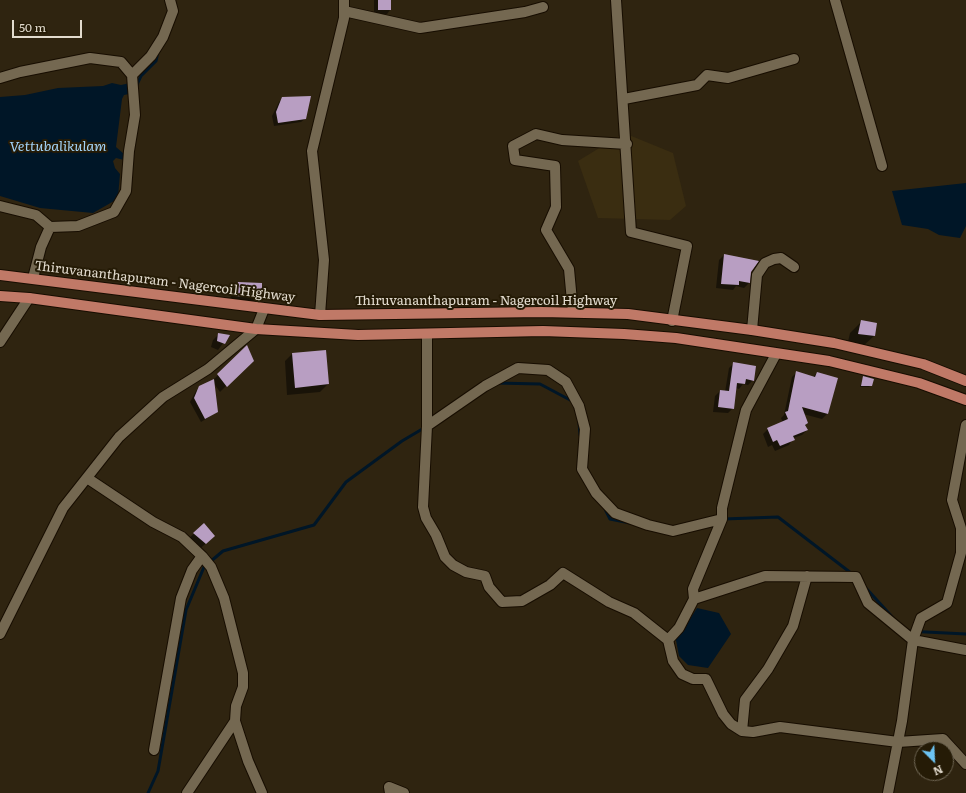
<!DOCTYPE html>
<html>
<head>
<meta charset="utf-8">
<style>
	body { margin:0 }
	#map { position:relative; width:966px; height:793px; overflow:hidden; background:#2f2410; font-family:Literata,serif }
	canvas { display:block }
	.north { position:absolute; left:914px; top:741px; width:40px; height:40px; box-sizing:border-box; background:#251b06; border:1px solid #716856; border-radius:50%; rotate:156deg; font-size:11px; font-weight:700; line-height:16px; text-align:center; color:#e2dbce }
	.north::after { content:''; display:block; margin:auto; width:14px; height:18px; background:#6cc3f2; clip-path:polygon(50% 0,100% 100%,50% 72%,0 100%) }
	.scale { position:absolute; left:12px; top:20px; width:70px; height:18px; box-sizing:border-box; border:2px solid #e2dbce; border-top:0; padding-left:5px; font-size:12px; line-height:14px; white-space:nowrap; color:#e2dbce; -webkit-text-stroke:3px #251b06; paint-order:stroke }
</style>
</head>
<body>
<div id="map">
<canvas width="966" height="793"></canvas>
<div class="north">N</div>
<div class="scale">50 m</div>
</div>
<script>
const ctx = document.querySelector('canvas').getContext('2d');
ctx.lineJoin = 'round';
function fill(path, color) { ctx.fillStyle = color; ctx.fill(path, 'evenodd'); }
const shape = rows => new Path2D(rows.map(r => 'M' + r).join(''));
function trace(path, color, width, dash) { ctx.strokeStyle = color; ctx.lineWidth = width; ctx.lineCap = dash ? 'butt' : 'round'; ctx.setLineDash(dash || []); ctx.stroke(path); }
function drawText(font, color, halo, rows, align = 'center') {
  ctx.font = font + ' Literata,serif'; ctx.lineWidth = 4; ctx.setLineDash([]); ctx.textBaseline = 'middle'; ctx.strokeStyle = halo; ctx.fillStyle = color; for (const [text, x, y, turn = 0] of rows) {
    ctx.save(); ctx.translate(x, y); ctx.rotate((+turn || 0) * Math.PI / 180); ctx.textAlign = isNaN(turn) ? turn : align; if (halo) ctx.strokeText(text, 0, 0); ctx.fillText(text, 0, 0); ctx.restore();
  }
}
const built = shape([
	[624,133,673,153,686,206,670,220,598,218,578,161]
]);
const water = shape([
	[112,83,121,85,130,83,129,94,124,95,122,99,116,147,124,154,124,160,116,158,113,161,115,168,120,174,118,197,114,201,93,213,40,208,0,196,0,97,25,95,58,88,103,86],
	[966,183,966,226,960,238,939,235,928,229,902,225,892,191],
	[697,608,719,613,731,634,708,668,688,665,679,656,675,635,688,622]
]);
const shadow = shape([
	[374,0,390,0,390,10,387,14,374,14],
	[283,98,305,119,301,122,274,126,272,116,279,102],
	[724,255,750,271,749,283,744,288,736,286,733,290,716,288,719,260],
	[238,283,261,297,255,303,230,301,232,289],
	[862,321,874,336,862,347,847,346,850,333],
	[219,334,229,335,218,350,211,347,213,340],
	[247,347,252,360,220,392,213,382,217,412,201,422,190,402,196,391,212,381],
	[292,354,328,384,320,392,287,395,285,361],
	[734,363,753,380,748,385,743,384,739,389,736,388,733,408,728,413,713,412,715,396,720,391,725,392,729,368],
	[797,372,813,377,817,373,827,414,822,419,803,414,807,423,805,426,807,430,802,435,793,438,789,445,775,451,772,445,768,447,763,434,768,429,783,423,781,418,784,415,792,377],
	[864,377,871,385,869,387,860,387],
	[204,524,214,536,193,555,182,545]
]);
const stream = shape([
	[136,87,141,76,156,61,158,52],
	[496,383,540,384,572,401],
	[579,422,580,435],
	[604,507,610,519,630,523],
	[724,519,778,517,851,573],
	[865,587,895,620],
	[906,631,966,634],
	[148,793,158,771,186,610,204,567,223,551,314,525,346,482,402,441,424,428]
]);
const building = shape([
	[378,0,391,0,391,10,378,10],
	[311,96,306,119,278,123,276,112,282,97],
	[724,254,759,261,751,272,750,283,739,281,739,285,721,284],
	[238,282,262,283,262,298,235,296],
	[861,320,877,323,875,336,858,334],
	[218,333,230,335,225,344,217,341],
	[247,345,254,361,227,387,217,374],
	[326,350,329,384,295,388,292,353],
	[733,362,756,366,754,381,746,379,745,384,737,383,734,409,718,407,720,390,729,391],
	[796,371,815,377,817,372,838,378,828,414,802,407,808,423,805,425,808,430,793,436,795,440,780,446,777,440,773,442,767,428,788,419,785,412,788,411],
	[863,376,874,379,872,386,861,386],
	[214,379,218,412,205,419,194,398,199,386],
	[204,523,215,536,206,544,193,533]
]);
const minor = shape([
	[616,0,631,232,687,246,672,321],
	[835,0,882,166],
	[344,11,420,28,525,12,543,7],
	[132,75,151,56,163,37,173,11,170,0],
	[0,78,20,72,90,58,121,62,132,75,135,115,129,151,126,191,114,212,78,226,50,227,41,247,33,278],
	[624,99,697,85,707,75,728,78,794,59],
	[0,206,36,215,50,227],
	[573,312,569,269,546,230,556,207,555,166,515,160,513,146,536,134,562,140,627,144],
	[320,315,324,260,312,151,344,18,344,0],
	[752,330,757,275,765,263,774,259,781,258,794,267],
	[427,334,427,426,423,507,426,518,436,535,445,557,453,565,466,572,485,576,489,587,502,602,522,601,550,585,563,573,609,602,634,613,668,640,673,661,682,674,693,679,706,679,723,714,731,724,742,731,753,732,780,727,898,742,943,739,966,764],
	[0,342,29,298],
	[427,426,485,386,518,368,548,370,566,382,579,406,585,429,582,469,596,493,615,513,648,525,673,531,722,519],
	[87,478,153,522,182,537,202,556,211,567,224,598,243,673,243,687,236,706,235,721,248,761,262,793],
	[694,599,765,576,856,577,868,603,913,640,966,650],
	[0,634,63,508,119,437,163,397,208,369,256,329,264,309],
	[668,640,679,628,694,599,693,589,722,519,722,508,746,410,776,354],
	[742,731,745,700,768,669,793,626,807,576],
	[154,750,181,598,192,570,202,556],
	[187,793,235,721],
	[390,793,389,787,404,793],
	[888,793,902,721,913,640,921,618,947,603,961,553,961,528,952,500,966,425]
]);
const primary = shape([
	[0,275,320,315,542,312,628,314,752,330,834,343,923,364,966,381],
	[0,296,29,298,256,329,358,335,543,331,624,334,676,338,829,361,919,383,966,400]
]);
const streetNames = [
	["Thiruvananthapuram - Nagercoil Highway",165,282,7],
	["Thiruvananthapuram - Nagercoil Highway",486,301]
];
const waterNames = [
	["Vettubalikulam",58,147]
];
fill(built, '#3a2d11');
fill(water, '#001627');
fill(shadow, '#0007');
trace(stream, '#001627', 3);
fill(building, '#b89ec2');
trace(minor, '#170d00', 12);
trace(primary, '#170d00', 12);
trace(minor, '#746851', 10);
trace(primary, '#c07967', 10);
drawText('13px', '#e2dbce', '#251b06', streetNames);
drawText('italic 14px', '#a2d2f6', '#251b06', waterNames);
</script>
</body>
</html>
